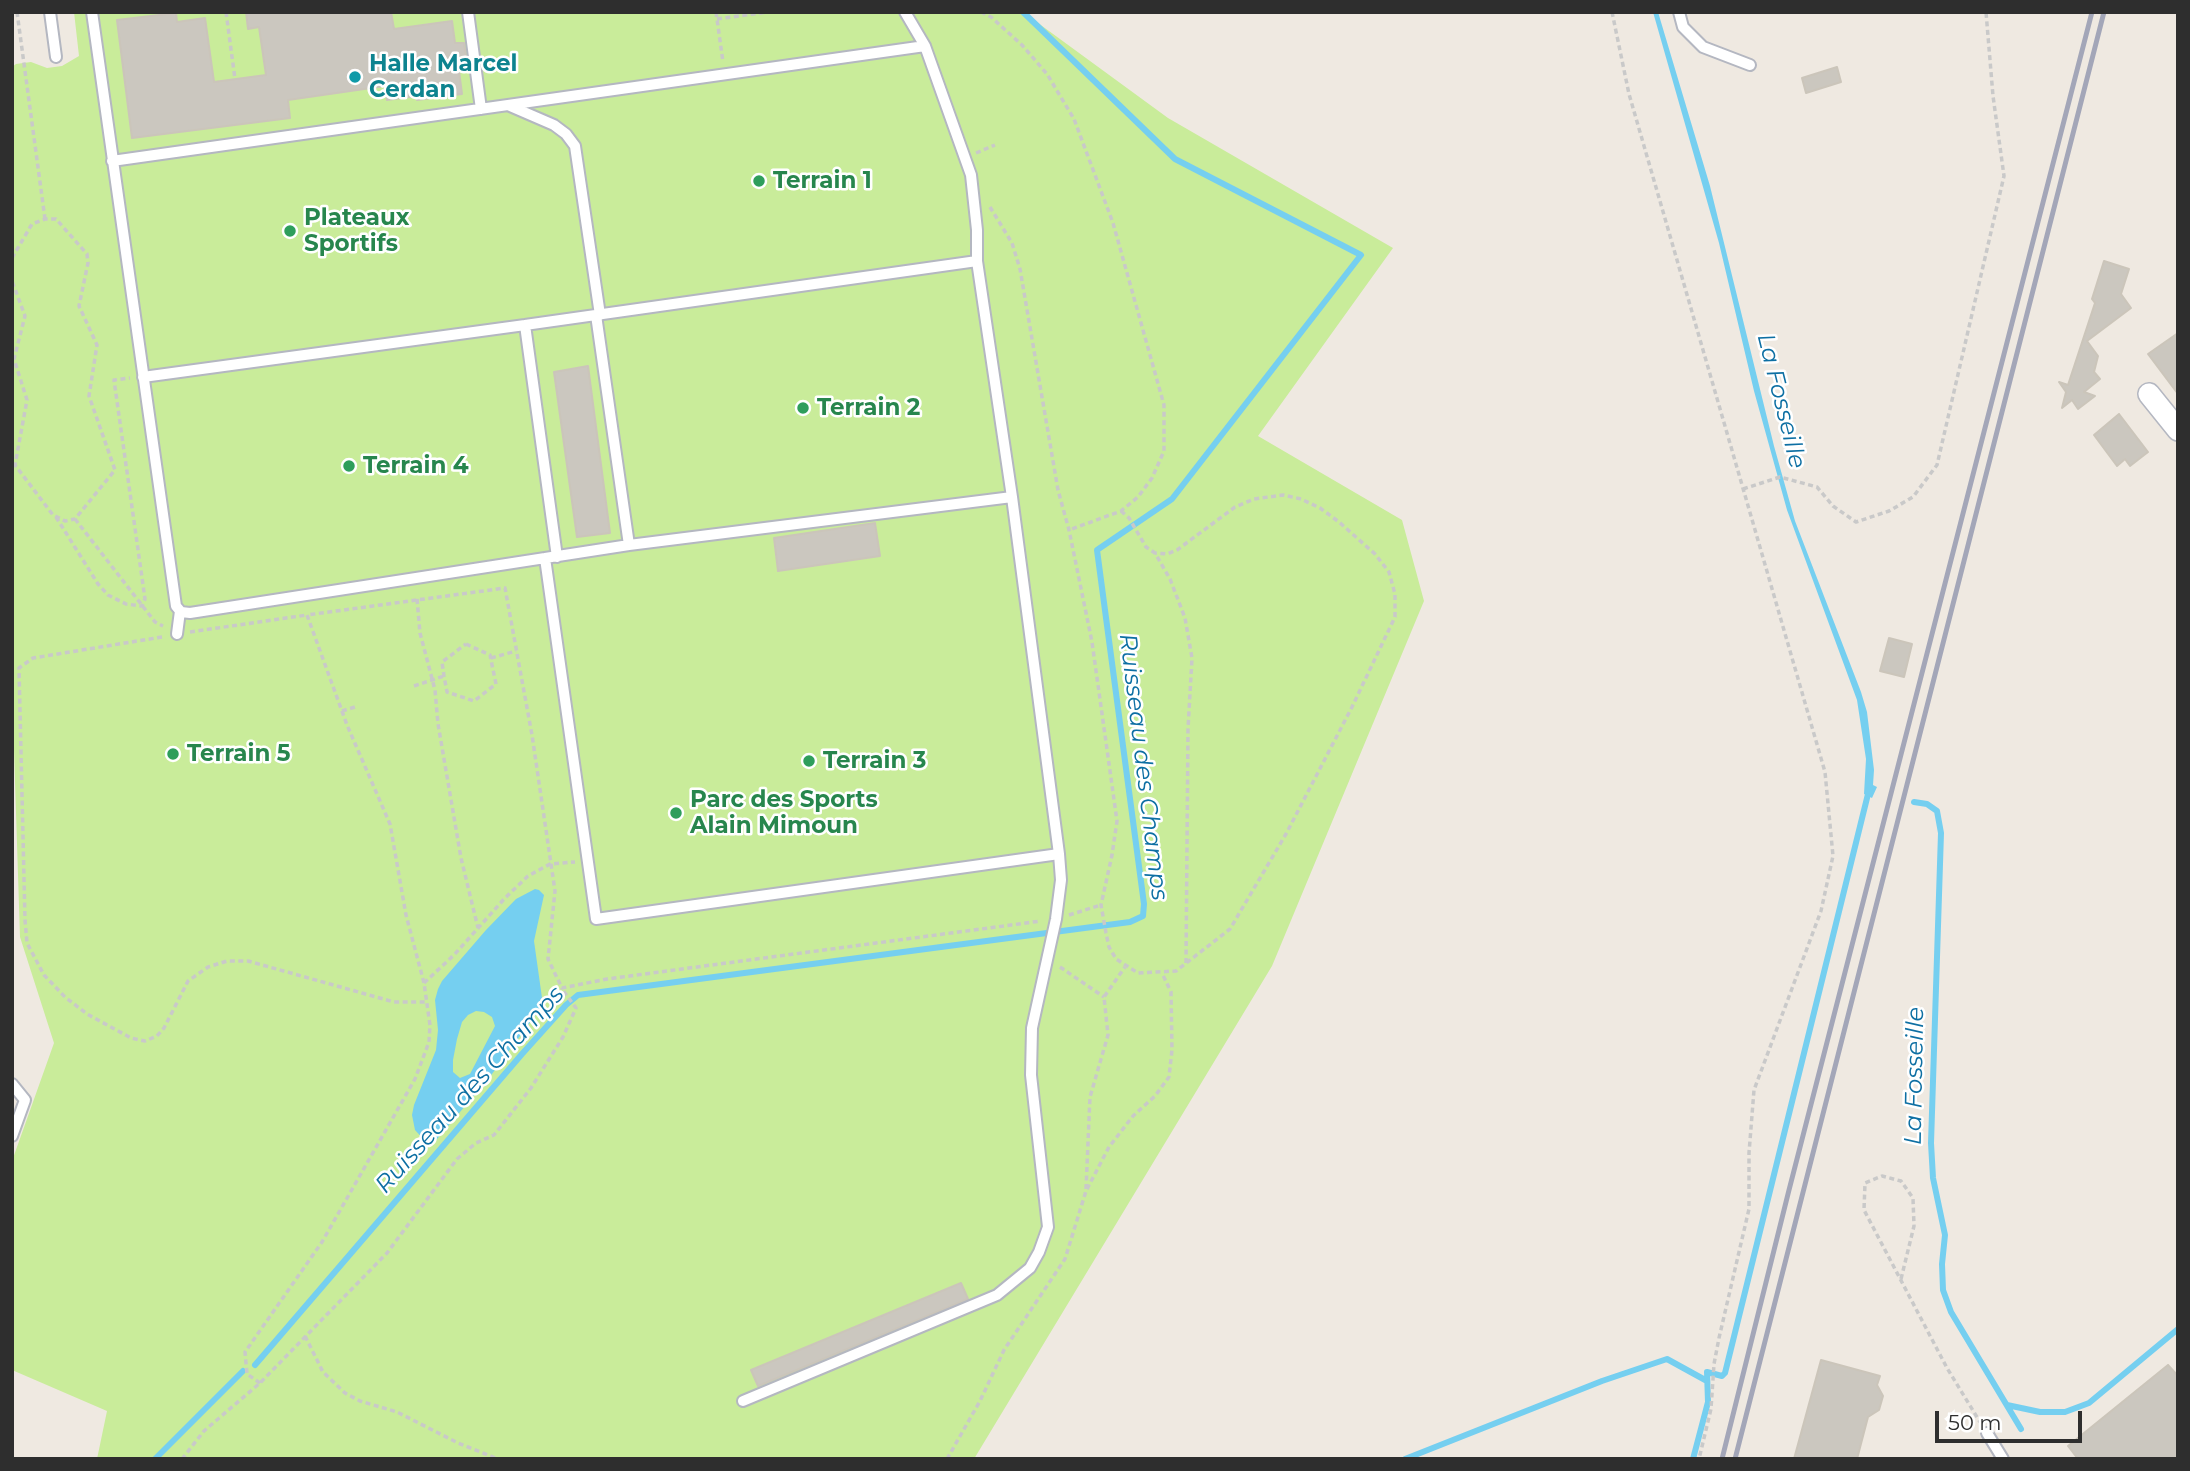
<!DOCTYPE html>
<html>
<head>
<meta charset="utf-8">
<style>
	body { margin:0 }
	#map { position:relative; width:2190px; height:1471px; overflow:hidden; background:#efe9e1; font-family:Montserrat,sans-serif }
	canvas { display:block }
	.frame { position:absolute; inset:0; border:14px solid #2e2e2e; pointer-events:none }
	.scale { position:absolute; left:1935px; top:1411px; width:147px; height:32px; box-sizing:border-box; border:4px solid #2e2e2e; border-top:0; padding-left:9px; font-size:21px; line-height:24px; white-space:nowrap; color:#2e2e2e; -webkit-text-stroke:5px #fff; paint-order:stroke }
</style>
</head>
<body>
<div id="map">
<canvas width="2190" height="1471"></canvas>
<div class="frame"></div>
<div class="scale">50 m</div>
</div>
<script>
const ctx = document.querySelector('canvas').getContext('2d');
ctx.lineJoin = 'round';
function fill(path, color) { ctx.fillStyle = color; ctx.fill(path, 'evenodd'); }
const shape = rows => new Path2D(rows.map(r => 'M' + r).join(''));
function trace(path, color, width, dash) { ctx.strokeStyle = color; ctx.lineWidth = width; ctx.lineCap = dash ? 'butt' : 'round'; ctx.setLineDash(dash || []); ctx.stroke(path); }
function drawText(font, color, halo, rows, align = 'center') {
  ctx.font = font + ' Montserrat,sans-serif'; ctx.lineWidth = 5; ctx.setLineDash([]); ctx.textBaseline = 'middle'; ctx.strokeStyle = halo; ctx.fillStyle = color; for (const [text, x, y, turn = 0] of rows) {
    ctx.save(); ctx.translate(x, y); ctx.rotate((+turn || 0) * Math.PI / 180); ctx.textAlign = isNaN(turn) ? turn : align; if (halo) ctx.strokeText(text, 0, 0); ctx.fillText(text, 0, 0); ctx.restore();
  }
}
const pitch = shape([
	[74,12,1023,12,1168,118,1393,248,1258,436,1402,520,1424,601,1272,966,974,1459,97,1459,107,1411,12,1370,12,1161,54,1043,20,937,12,688,12,67,16,64,31,62,47,68,62,66,79,56]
]);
const water = shape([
	[1653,12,1658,12,1710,186,1774,446,1795,521,1861,692,1867,712,1874,770,1873,785,1877,787,1872,798,1864,794,1866,759,1857,700,1787,510,1754,391,1719,243],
	[535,889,539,890,544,895,534,941,543,1005,489,1078,437,1139,432,1144,427,1143,415,1130,412,1115,414,1105,436,1050,438,1030,435,1000,438,989,442,981,486,930,516,899],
	[476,1011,484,1012,492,1017,495,1026,470,1074,460,1078,453,1072,453,1060,457,1039,462,1022,468,1015]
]);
const stream = shape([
	[1914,802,1927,804,1937,811,1941,833,1931,1143,1933,1178,1945,1235,1942,1264,1943,1290,1951,1312,2021,1429],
	[255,1365,522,1054,566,1005,578,995,1130,922,1143,916,1144,904,1097,550,1172,499,1361,255,1175,159,1023,12],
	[2007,1405,2040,1412,2065,1412,2089,1403,2178,1329],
	[155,1459,243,1371],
	[1405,1459,1602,1381,1667,1359,1707,1381],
	[1693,1459,1708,1402,1707,1372,1722,1376,1725,1373,1869,790]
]);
const building = shape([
	[246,12,391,12,394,29,452,21,455,43,464,43,468,70,459,71,462,94,417,100,416,96,387,100,385,86,288,100,290,118,132,138,117,20,176,13,177,22,205,18,214,82,266,75,259,27,248,29,246,12],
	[1837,67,1841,82,1806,93,1802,78,1837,67],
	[2104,261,2129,269,2121,294,2131,308,2087,341,2098,356,2094,372,2100,379,2084,392,2095,396,2078,409,2072,400,2062,408,2066,392,2059,382,2068,385,2095,303,2092,299,2104,261],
	[2178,333,2178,394,2148,354,2178,333],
	[588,366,610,533,577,537,554,372,588,366],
	[2119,414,2148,452,2130,466,2125,459,2117,466,2094,435,2119,414],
	[875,523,880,556,778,571,774,538,875,523],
	[1889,638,1912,644,1904,677,1880,671,1889,638],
	[961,1283,968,1299,758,1386,751,1370,961,1283],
	[1821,1360,1880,1376,1877,1385,1883,1396,1879,1410,1868,1417,1857,1459,1794,1459,1821,1360],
	[2168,1365,2178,1376,2178,1459,2078,1459,2068,1446,2168,1365]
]);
const path = shape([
	[17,12,45,219],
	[226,12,235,79],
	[716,12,723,62],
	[981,12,991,17,1022,45,1047,74,1074,119,1113,223,1164,405,1164,451,1152,478,1138,497,1121,511,1069,530],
	[1612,12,1629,94,1825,772,1833,856,1821,911,1754,1090,1749,1153,1749,1209,1719,1338,1714,1364,1711,1409,1699,1459],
	[717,19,768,12],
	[976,153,995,145],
	[990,207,1012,243,1020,269,1058,490,1069,530,1092,642,1117,821,1112,855,1101,905,1106,933,1109,947,1116,959,1138,973,1176,971,1230,929,1286,834,1352,707,1395,617,1395,594,1389,572,1375,554,1339,522,1320,508,1301,499,1283,495,1254,499,1235,507,1177,550,1167,554,1155,553],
	[12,258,32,224,45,219,56,219,87,254,88,263,79,306,97,345,89,396,115,470,75,519,65,521,53,515,15,465,27,400,14,359,25,316,12,281],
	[1743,489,1780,477,1817,487,1833,506,1856,522,1889,511,1913,497,1937,465,2004,176,1993,96,1986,12],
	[1121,511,1129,518,1146,547,1155,553,1170,579,1185,618,1192,658,1188,729,1186,963],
	[56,517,98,584,108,595,126,604,142,606,145,599,114,380,130,378],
	[75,519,155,622,163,626],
	[417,599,420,633,435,690,438,724,461,858,478,928],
	[190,632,307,615],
	[162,637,33,658,19,668,25,920,27,943,44,975,65,997,87,1014,131,1038,145,1041,157,1036,164,1028,188,981,208,967,227,961,248,961,394,1002,427,1002],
	[466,644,490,655,496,684,474,701,447,692,444,676,442,662,466,644],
	[491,658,516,651],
	[414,686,444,676],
	[342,711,358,706],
	[1069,915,1101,905],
	[1060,967,1104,997],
	[424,983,454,955,505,898,528,876,550,864,575,862],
	[1086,1189,1090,1097,1108,1035,1104,997,1125,967],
	[1901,1279,1914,1226,1913,1198,1901,1181,1882,1176,1865,1183,1864,1210,1947,1368,1980,1422],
	[305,1336,323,1372,345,1393,360,1401,397,1412,458,1443,498,1459],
	[260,1383,247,1374,245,1352,322,1242,415,1079,429,1042,430,1025,424,983,406,915,390,824,347,725,307,615,505,588,532,735,555,891,548,959,562,988,607,979,1041,921],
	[182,1459,204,1431,260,1383,387,1253,457,1159,476,1143,494,1135,531,1088,563,1037,576,1008,562,989],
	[947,1459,980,1401,1004,1350,1065,1259,1086,1191,1109,1147,1133,1116,1155,1096,1169,1077,1172,1050,1171,992,1162,973]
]);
const service = shape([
	[50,12,56,57],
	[92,12,176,606,181,612,190,613,629,545,1012,497],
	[468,12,481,109],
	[1679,12,1683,27,1703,47,1750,65],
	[510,106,554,125,566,134,575,146,600,315],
	[112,161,925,46],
	[596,315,629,545],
	[525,325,557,557],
	[143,377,525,325,977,261],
	[545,558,596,919,1059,854],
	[177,634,180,611],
	[12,1084,25,1100,12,1136],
	[743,1401,997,1295,1030,1268,1039,1252,1048,1227,1031,1075,1032,1028,1056,919,1061,880,1059,854,1012,497,977,261,977,230,971,175,925,46,905,12],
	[1987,1433,2003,1459]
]);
const minor = shape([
	[2149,394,2178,430]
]);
const rail = shape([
	[1722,1459,1789,1190,2092,12],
	[1735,1459,2104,12]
]);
const markers = [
	[355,77,7,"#0f9aa8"],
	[759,181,7,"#2e9e5b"],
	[290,231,7,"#2e9e5b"],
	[803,408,7,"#2e9e5b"],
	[349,466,7,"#2e9e5b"],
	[173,754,7,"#2e9e5b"],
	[809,761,7,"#2e9e5b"],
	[676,813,7,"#2e9e5b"]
];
const cultureNames = [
	["Halle Marcel",369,64],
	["Cerdan",369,90]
];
const leisureNames = [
	["Terrain 1",773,181],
	["Plateaux",304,218],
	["Sportifs",304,244],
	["Terrain 2",817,408],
	["Terrain 4",363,466],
	["Terrain 5",187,754],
	["Terrain 3",823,761],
	["Parc des Sports",690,800],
	["Alain Mimoun",690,826]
];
const waterNames = [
	["La Fosseille",1781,401,76],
	["Ruisseau des Champs",1143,767,83],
	["La Fosseille",1915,1076,-89],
	["Ruisseau des Champs",470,1090,-48]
];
fill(pitch, '#c9ec9a');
fill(water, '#75cff0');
trace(stream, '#75cff0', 6);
fill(building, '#cbc7bf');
trace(building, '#cbc5ba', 2);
trace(service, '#b4b7c1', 14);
trace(minor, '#b4b7c1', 24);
trace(path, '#c9c9c9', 3.5, [5, 3.5]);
trace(service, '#fff', 10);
trace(minor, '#fff', 21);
trace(rail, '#a3a6b8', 5);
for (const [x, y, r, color] of markers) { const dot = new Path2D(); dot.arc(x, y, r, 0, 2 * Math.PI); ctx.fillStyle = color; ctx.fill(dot); trace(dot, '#fff', 2.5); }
drawText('bold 23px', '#0d838f', '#fff', cultureNames, 'left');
drawText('bold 23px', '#27864d', '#fff', leisureNames, 'left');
drawText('italic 24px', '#0d6fa3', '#fff', waterNames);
</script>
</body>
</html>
